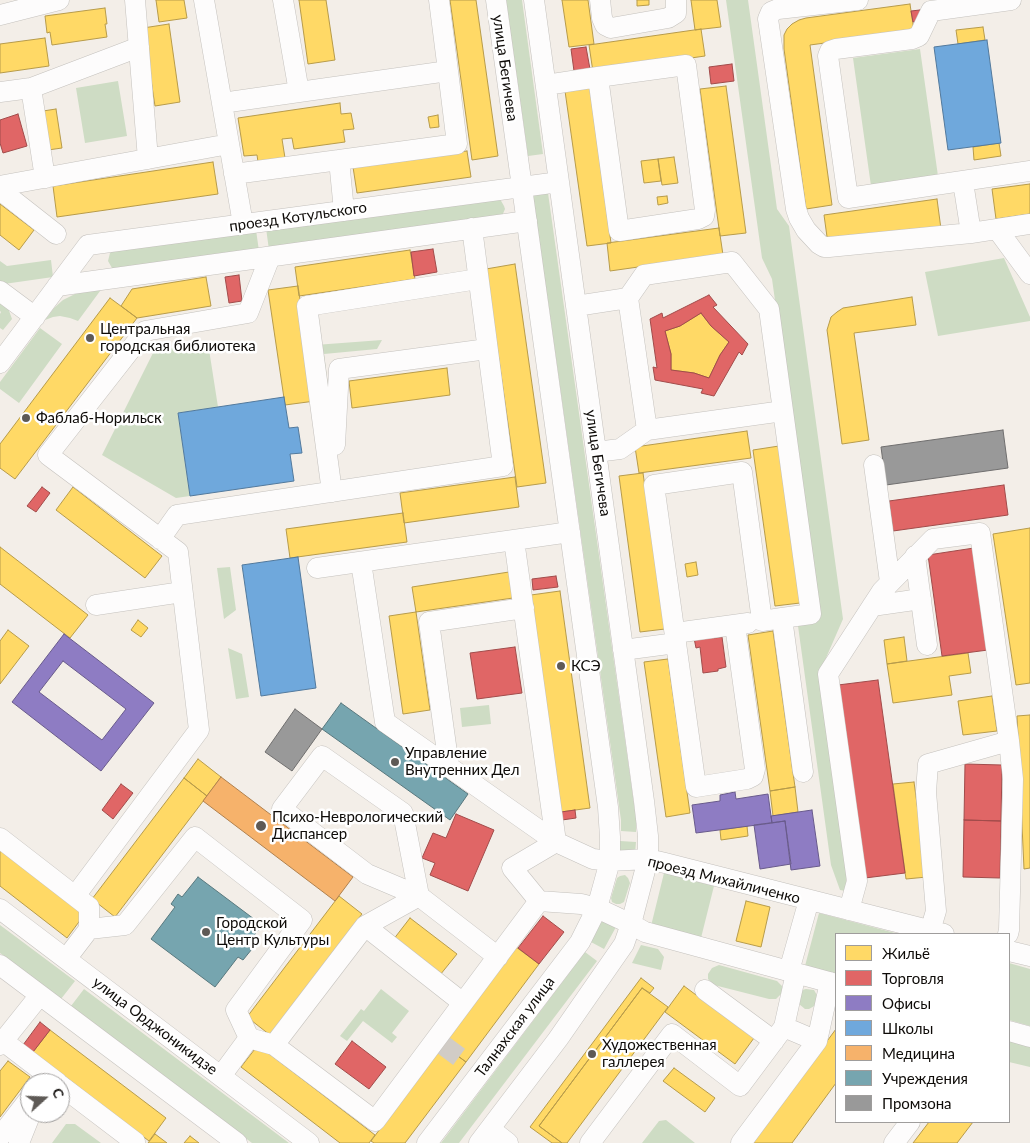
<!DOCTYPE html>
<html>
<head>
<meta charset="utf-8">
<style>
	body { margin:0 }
	#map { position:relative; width:1030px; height:1143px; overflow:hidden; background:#f3eee8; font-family:Lato,sans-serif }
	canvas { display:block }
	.legend { position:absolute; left:835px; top:933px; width:175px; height:190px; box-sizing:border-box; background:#fff; border:1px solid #9f9d9c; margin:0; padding:6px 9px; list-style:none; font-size:15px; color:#0e0b08 }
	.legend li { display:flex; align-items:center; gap:10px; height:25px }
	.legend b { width:25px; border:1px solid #9f9d9c }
	.north { position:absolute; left:20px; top:1073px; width:50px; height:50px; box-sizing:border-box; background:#fff; border:1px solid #9f9d9c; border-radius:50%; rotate:70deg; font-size:14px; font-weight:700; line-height:20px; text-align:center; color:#0e0b08 }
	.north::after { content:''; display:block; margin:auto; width:18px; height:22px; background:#5e5a56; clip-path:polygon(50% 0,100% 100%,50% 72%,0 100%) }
</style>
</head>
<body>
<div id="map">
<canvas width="1030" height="1143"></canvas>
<ul class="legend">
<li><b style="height:14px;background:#ffd966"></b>Жильё</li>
<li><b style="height:14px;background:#e06666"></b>Торговля</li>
<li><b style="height:14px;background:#8e7cc3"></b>Офисы</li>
<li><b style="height:14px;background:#6fa8dc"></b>Школы</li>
<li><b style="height:14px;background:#f6b26b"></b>Медицина</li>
<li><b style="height:14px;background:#76a5af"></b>Учреждения</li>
<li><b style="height:14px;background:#999"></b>Промзона</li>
</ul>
<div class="north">С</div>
</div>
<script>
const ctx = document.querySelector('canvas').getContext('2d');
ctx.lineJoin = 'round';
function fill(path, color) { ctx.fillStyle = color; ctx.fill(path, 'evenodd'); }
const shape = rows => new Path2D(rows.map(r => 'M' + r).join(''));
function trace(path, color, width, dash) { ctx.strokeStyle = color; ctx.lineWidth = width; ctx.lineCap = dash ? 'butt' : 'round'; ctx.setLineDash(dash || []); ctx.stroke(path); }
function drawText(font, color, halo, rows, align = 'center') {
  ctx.font = font + ' Lato,sans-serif'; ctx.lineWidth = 5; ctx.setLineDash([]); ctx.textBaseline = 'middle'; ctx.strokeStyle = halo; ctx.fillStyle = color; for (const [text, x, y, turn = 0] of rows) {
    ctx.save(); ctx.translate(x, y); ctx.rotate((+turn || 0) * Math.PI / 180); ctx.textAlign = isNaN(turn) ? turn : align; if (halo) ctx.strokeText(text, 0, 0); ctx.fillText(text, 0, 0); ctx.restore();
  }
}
const green = shape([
	[506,0,522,0,543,154,528,156],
	[726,0,748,0,777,209,789,226,843,619,819,674,846,863,846,891,840,890,831,865,798,626,819,613,772,279,762,258],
	[920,49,938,176,871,186,853,58],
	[118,81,127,136,85,143,76,88],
	[548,193,636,818,636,832,621,831,621,820,533,195],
	[500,199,504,206,505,209,502,216,269,250,266,228],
	[256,230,259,251,116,270,112,268,108,261,110,253,113,250],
	[1004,258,1030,317,1030,321,938,336,925,272],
	[51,260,53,277,4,284,0,281,0,261,7,266],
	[103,287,78,321,70,318,60,316,53,317,45,320,54,308,63,300,75,294,88,290],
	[0,300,7,305,12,319,3,330,0,328,0,314,1,312,0,311],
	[40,328,62,344,19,403,0,389,0,382],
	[382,340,377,349,324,354,331,409,315,345],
	[208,343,218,407,178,413,190,496,176,498,102,455,154,351],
	[230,567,236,610,224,619,217,568],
	[228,648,242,654,249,697,236,699],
	[489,705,491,724,462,727,460,708],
	[620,841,636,842,635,854,620,853],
	[664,873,714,886,701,938,651,926],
	[625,875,628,878,630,883,624,902,620,904,616,904,612,902,611,898,617,878,620,876],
	[819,913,899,934,836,934,836,974,805,966],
	[602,921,616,927,604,949,591,942],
	[0,925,75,981,61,999,0,953],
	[641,945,658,949,664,957,661,970,632,963],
	[585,952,597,961,459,1143,441,1143],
	[1009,963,1030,969,1030,1026,1009,1020],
	[719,965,777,981,782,986,782,993,776,999,769,999,714,985,708,979,708,974,712,968],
	[84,989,289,1143,252,1143,71,1006],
	[381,989,409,1011,392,1033,397,1037,392,1043,363,1021,347,1041,340,1036,361,1009,364,1011],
	[806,989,814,990,818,997,816,1005,809,1009,805,1009,799,1004,802,990],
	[1009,1040,1030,1046,1030,1067,1009,1062],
	[666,1120,695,1143,642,1143,659,1121],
	[66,1124,75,1124,101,1143,52,1143]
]);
const homes = shape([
	[156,0,184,0,187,18,159,22,156,0],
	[299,0,326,0,335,60,308,64,299,0],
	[450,0,476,0,498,156,472,160,450,0],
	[562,0,588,0,594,44,569,47,562,0],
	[637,0,649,0,649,5,637,6,637,0],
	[691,0,717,0,721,27,695,30,691,0],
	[910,4,914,31,810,45,832,205,806,209,784,49,784,35,787,29,792,24,799,20,806,18,910,4],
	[105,8,107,24,105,24,107,37,52,45,50,32,47,33,45,16,105,8],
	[169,24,180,102,155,106,143,28,169,24],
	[983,27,985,40,958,44,956,30,983,27],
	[701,29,705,56,593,72,589,45,701,29],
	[45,38,49,66,0,73,0,44,45,38],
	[726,86,746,233,720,236,700,89,726,86],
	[590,88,611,243,587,246,565,91,590,88],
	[340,103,341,114,351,113,354,129,343,130,345,142,294,149,292,138,282,139,285,158,258,162,257,155,244,156,238,118,340,103],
	[56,109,62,148,48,150,43,111,56,109],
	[438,115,439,127,430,128,428,117,438,115],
	[999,143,1001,156,974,160,973,147,999,143],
	[467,151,471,177,357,193,353,167,467,151],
	[674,157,678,183,662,185,658,159,674,157],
	[658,159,661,181,644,183,641,161,658,159],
	[213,162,218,194,57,217,53,186,213,162],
	[1030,184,1030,214,996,219,992,189,1030,184],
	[667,196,668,203,658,205,657,197,667,196],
	[937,199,941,229,828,244,824,215,937,199],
	[0,204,34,230,19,250,0,235,0,204],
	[719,228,723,255,610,271,607,243,719,228],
	[410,250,415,279,299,296,295,267,410,250],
	[515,264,546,483,517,487,486,269,515,264],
	[206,277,211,306,137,318,121,306,132,289,206,277],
	[298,286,315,401,285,405,268,290,298,286],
	[912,297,916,325,854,333,869,440,842,444,828,337,827,330,831,317,837,312,843,308,912,297],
	[110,298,137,318,15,479,0,468,0,444,110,298],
	[701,313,711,326,729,342,720,355,709,378,694,373,671,370,671,354,665,331,680,326,701,313],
	[447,368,450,395,352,408,349,381,447,368],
	[747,431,751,458,639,473,635,447,747,431],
	[779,446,800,603,775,606,753,450,779,446],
	[643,473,665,629,640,632,619,476,643,473],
	[515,477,519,507,404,523,400,493,515,477],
	[73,487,162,556,145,578,56,510,73,487],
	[403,513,407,542,290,558,286,529,403,513],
	[1030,528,1030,683,1016,685,993,534,1030,528],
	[0,547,88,615,70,638,0,584,0,547],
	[696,562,698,575,687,577,685,564,696,562],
	[509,572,513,598,416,612,412,587,509,572],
	[560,591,590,808,561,812,531,595,560,591],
	[416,612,430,710,403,714,389,616,416,612],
	[138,620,148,628,141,637,131,630,138,620],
	[8,630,29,646,0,684,0,641,8,630],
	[773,631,795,787,770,791,748,635,773,631],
	[904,637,907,661,887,664,884,640,904,637],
	[968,653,971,673,949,676,952,695,893,703,887,664,968,653],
	[668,659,690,813,666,817,644,662,668,659],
	[992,696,997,731,963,735,958,701,992,696],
	[1030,715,1030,868,1024,869,1017,716,1030,715],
	[198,759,221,777,207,796,184,778,198,759],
	[184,778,207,796,115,917,92,899,184,778],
	[914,782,927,877,906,879,893,784,914,782],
	[795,787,798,812,773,816,770,791,795,787],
	[747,826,748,836,721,840,720,830,747,826],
	[0,850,84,915,67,938,0,886,0,850],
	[339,896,362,914,270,1035,247,1017,339,896],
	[746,901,770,907,761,947,736,941,746,901],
	[410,918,457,954,440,975,393,940,410,918],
	[516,947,539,964,466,1062,443,1045,516,947],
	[641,978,654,988,650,993,642,988,539,1126,562,1143,552,1143,530,1127,641,978],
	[684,986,754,1038,735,1064,665,1012,684,986],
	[642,988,668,1007,567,1143,562,1143,539,1126,642,988],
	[836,1029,836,1083,792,1143,752,1143,836,1029],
	[50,1030,166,1118,149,1141,33,1052,50,1030],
	[258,1045,375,1135,369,1143,340,1143,241,1067,258,1045],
	[443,1045,466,1062,405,1143,374,1143,371,1141,443,1045],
	[8,1061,30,1077,0,1117,0,1071,8,1061],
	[674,1068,715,1098,705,1112,663,1081,674,1068],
	[929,1122,973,1122,957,1143,913,1143,929,1122],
	[155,1134,167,1143,148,1143,155,1134],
	[190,1136,199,1143,184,1143,190,1136]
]);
const shops = shape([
	[920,10,921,21,913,22,911,11,920,10],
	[586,47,590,69,574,71,571,49,586,47],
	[732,64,734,81,711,84,709,67,732,64],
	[18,114,27,146,3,153,0,143,0,120,18,114],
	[433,249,437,272,414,276,411,252,433,249],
	[239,275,242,301,229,303,225,277,239,275],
	[709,295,717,305,713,307,748,344,742,355,739,352,714,396,701,393,703,389,655,380,653,367,657,368,650,319,662,313,663,318,709,295],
	[701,313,711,326,729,342,720,355,709,378,694,373,671,370,671,354,665,331,680,326,701,313],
	[1004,485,1008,515,893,531,889,501,1004,485],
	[42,487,50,493,36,512,27,506,42,487],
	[974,548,988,650,942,656,928,555,974,548],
	[556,576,558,587,533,590,532,579,556,576],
	[713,635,714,638,722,637,726,667,718,669,718,671,703,673,700,647,696,648,694,638,713,635],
	[515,647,522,693,477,699,470,653,515,647],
	[878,680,905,873,865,878,838,685,878,680],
	[965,764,1002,765,1001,821,964,820,965,764],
	[121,784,133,793,113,819,102,810,121,784],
	[575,810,576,818,562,820,561,812,575,810],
	[456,814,494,830,468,891,430,875,435,863,422,858,433,833,446,838,456,814],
	[964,820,1001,821,1000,878,963,877,964,820],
	[543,916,564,932,539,964,518,948,543,916],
	[40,1022,50,1030,33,1052,23,1045,40,1022],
	[352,1041,386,1067,369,1089,335,1064,352,1041]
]);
const offices = shape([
	[64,634,154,703,101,771,12,702,64,634],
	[63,661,126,709,102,740,39,692,63,661],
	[735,792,736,799,768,794,772,823,696,833,692,805,720,801,720,795,735,792],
	[812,810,820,866,791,870,785,821,772,823,771,816,812,810],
	[785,821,791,864,760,869,754,825,785,821]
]);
const schools = shape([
	[987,40,1001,143,948,150,934,47,987,40],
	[284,397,289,428,298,427,302,453,290,454,294,481,190,496,178,413,284,397],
	[298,557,316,688,261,696,242,565,298,557]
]);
const health = shape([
	[221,777,353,877,335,901,203,801,221,777]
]);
const public = shape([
	[341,703,468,794,450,820,322,729,341,703],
	[198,877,262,925,246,946,252,949,243,960,238,957,215,987,151,939,175,907,171,904,178,894,182,897,198,877]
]);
const industry = shape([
	[1003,430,1008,468,886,485,881,447,1003,430],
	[295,709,322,729,292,771,265,752,295,709]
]);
const minorTunnel = shape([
	[443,1045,466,1062]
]);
const minor = shape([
	[135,0,148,159],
	[204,0,243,224],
	[600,0,602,18,605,25,611,28,668,18,676,13,676,0],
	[858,0,778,9,771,12,768,19,796,209,799,218,806,230,819,244,824,247,829,247,971,233,1030,224],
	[1011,0,931,11,919,36,912,39,836,49,830,51,828,56,848,198,1030,171],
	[0,15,59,0],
	[546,85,598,77,619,231,698,219,704,216,705,210,686,65,598,77],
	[31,88,45,178],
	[0,92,31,88,139,47],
	[299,92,448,71,439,0],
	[222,103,299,92,283,0],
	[234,174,339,160],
	[963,182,971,233],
	[0,186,229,144],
	[0,190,56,234],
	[344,211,339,160,457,144,448,71],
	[997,229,1030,274],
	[57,286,527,221],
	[0,291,35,317],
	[628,298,647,430],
	[576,306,628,298,644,275,732,262,769,309,811,614,782,618],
	[0,363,88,245,559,182],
	[335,445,339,369,487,349],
	[596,452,620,449,647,430,783,411],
	[874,465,890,582],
	[332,492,307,306,478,279],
	[160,539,177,515,503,466,472,228],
	[514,540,556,842],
	[915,556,927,645],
	[361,562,385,722,556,842,593,859,610,861,648,859,665,863,944,934],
	[317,568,570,532],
	[96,605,182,592],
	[872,606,921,599],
	[735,625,755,769,753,776,747,779,696,787,654,485,742,472,762,621,782,618,803,772],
	[675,633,748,623],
	[623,650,676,643],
	[449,767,429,622,524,608],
	[0,838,89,907,89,929,66,959],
	[75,896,199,730,178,552,48,455,145,331,248,313,270,257],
	[419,896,403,813,322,756,282,809,367,874,419,896,498,957],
	[539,901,512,868,556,842],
	[0,909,309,1143],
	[849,910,857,881,828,674,882,591,933,539,980,533,1009,741,928,764,926,792,936,911,930,931],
	[365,926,463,1003],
	[89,929,125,925,195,837,302,920,236,1010,249,1038],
	[1008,934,1009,930,1013,779,1009,741],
	[1009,951,1030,956],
	[0,965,237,1143],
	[789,971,809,900],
	[705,990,774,1041],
	[784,1027,817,1041],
	[1009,1031,1030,1037],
	[249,1038,274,1045,375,1121,539,901,581,904,597,908,631,924,645,932,836,984],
	[3,1041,58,1083],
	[0,1045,40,995],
	[274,1045,365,926,419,896],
	[221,1076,249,1038],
	[60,1085,135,1142,135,1143],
	[490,1129,508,1143],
	[0,1137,30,1098],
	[19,1143,31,1113],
	[427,1143,580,942,597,908,610,861,610,837,608,807,496,0],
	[479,1143,558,1039,624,944,631,924,648,859,648,836,644,801,534,0],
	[590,1143,672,1034,740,1086,784,1027,796,973],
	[741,1143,817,1041,830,982],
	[894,1143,910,1122]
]);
const markers = [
	[90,338,5,"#5e5a56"],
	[26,418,5,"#5e5a56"],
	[561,666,5,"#5e5a56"],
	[395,762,5,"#5e5a56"],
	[261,826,6,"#5e5a56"],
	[206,932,5,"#5e5a56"],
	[592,1054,5,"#5e5a56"]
];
const streetNames = [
	["улица Бегичева",505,68,82],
	["проезд Котульского",298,217,-8],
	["улица Бегичева",598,463,82],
	["проезд Михайличенко",724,880,14],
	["улица Орджоникидзе",155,1026,37],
	["Талнахская улица",515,1027,-53]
];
const poiNames = [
	["Центральная",100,329],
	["городская библиотека",100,346],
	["Фаблаб-Норильск",36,418],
	["КСЭ",571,666],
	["Управление",405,753],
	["Внутренних Дел",405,770],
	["Психо-Неврологический",272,817],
	["Диспансер",272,834],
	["Городской",216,923],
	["Центр Культуры",216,940],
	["Художественная",602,1045],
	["галлерея",602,1062]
];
fill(green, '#cedcc4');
fill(homes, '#ffd966');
trace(homes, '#b79b4a', 1);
fill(shops, '#e06666');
trace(shops, '#a14b4a', 1);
fill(offices, '#8e7cc3');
trace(offices, '#685a8b', 1);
fill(schools, '#6fa8dc');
trace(schools, '#52799c', 1);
fill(health, '#f6b26b');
trace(health, '#b0804d', 1);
fill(public, '#76a5af');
trace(public, '#57777d', 1);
fill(industry, '#999');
trace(industry, '#6f6e6e', 1);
trace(minorTunnel, '#d1ccc6', 20, [20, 10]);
trace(minor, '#c4c1bd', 21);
trace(minor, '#fdfcfc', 20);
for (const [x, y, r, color] of markers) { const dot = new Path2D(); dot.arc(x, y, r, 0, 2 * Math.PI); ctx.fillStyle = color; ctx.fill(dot); trace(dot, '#fff', 2); }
drawText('15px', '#0e0b08', '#fff', streetNames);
drawText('15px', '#0e0b08', '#fff', poiNames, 'left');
</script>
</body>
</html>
